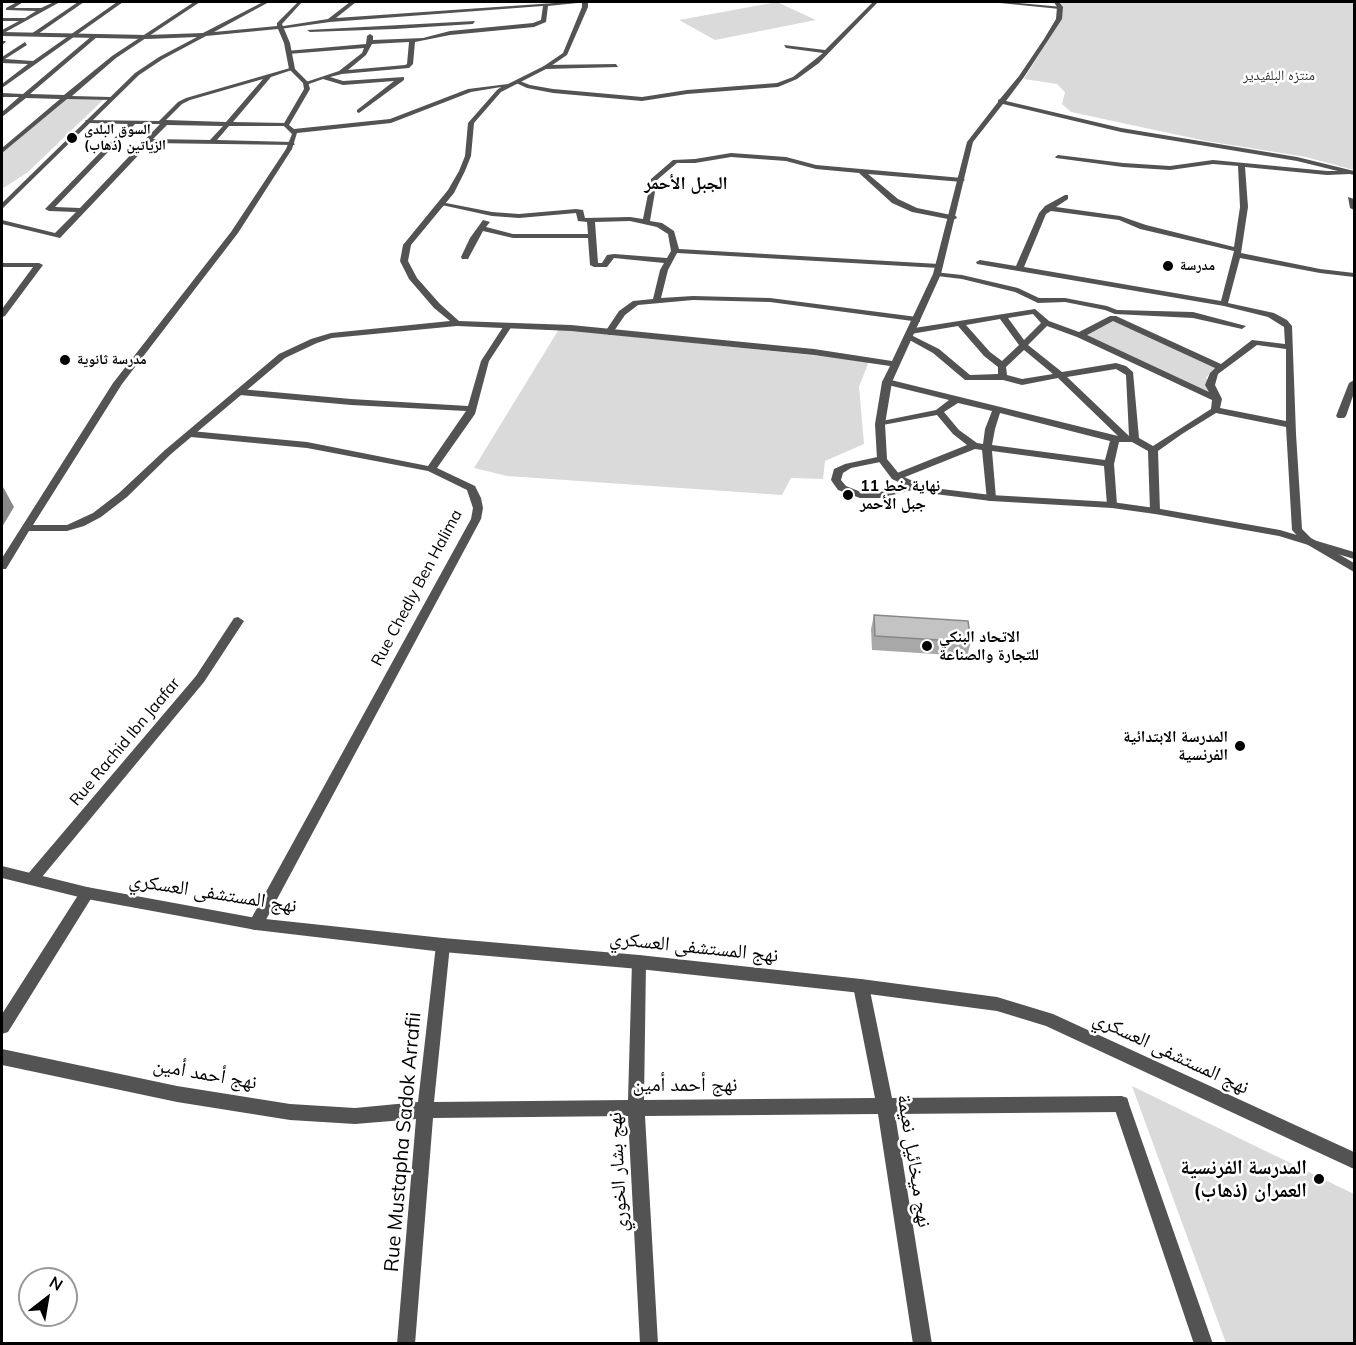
<!DOCTYPE html>
<html>
<head>
<meta charset="utf-8">
<style>
	body { margin:0 }
	#map { position:relative; width:1356px; height:1345px; overflow:hidden; background:#fff; font-family:Mulish,sans-serif }
	canvas { display:block }
	.frame { position:absolute; inset:0; border:3px solid #000; pointer-events:none }
	.north { position:absolute; left:18px; top:1267px; width:60px; height:60px; box-sizing:border-box; background:#fff; border:2px solid #999; border-radius:50%; rotate:31deg; font-size:16px; font-weight:700; line-height:24px; text-align:center; color:#000 }
	.north::after { content:''; display:block; margin:auto; width:21px; height:27px; background:#000; clip-path:polygon(50% 0,100% 100%,50% 72%,0 100%) }
</style>
</head>
<body>
<div id="map">
<canvas width="1356" height="1345"></canvas>
<div class="frame"></div>
<div class="north">N</div>
</div>
<script>
const ctx = document.querySelector('canvas').getContext('2d');
ctx.lineJoin = 'round';
function fill(path, color) { ctx.fillStyle = color; ctx.fill(path, 'evenodd'); }
const shape = rows => new Path2D(rows.map(r => 'M' + r).join(''));
function trace(path, color, width, dash) { ctx.strokeStyle = color; ctx.lineWidth = width; ctx.lineCap = dash ? 'butt' : 'round'; ctx.setLineDash(dash || []); ctx.stroke(path); }
function drawText(font, color, halo, rows, align = 'center') {
  ctx.font = font + ' Mulish,"Noto Naskh Arabic",sans-serif'; ctx.lineWidth = 5; ctx.setLineDash([]); ctx.textBaseline = 'middle'; ctx.strokeStyle = halo; ctx.fillStyle = color; for (const [text, x, y, turn = 0] of rows) {
    ctx.save(); ctx.translate(x, y); ctx.rotate((+turn || 0) * Math.PI / 180); ctx.textAlign = isNaN(turn) ? turn : align; if (halo) ctx.strokeText(text, 0, 0); ctx.fillText(text, 0, 0); ctx.restore();
  }
}
const green = shape([
	[777,2,816,20,715,40,679,20],
	[1058,2,1354,2,1354,170,1306,157,1206,141,1071,112,1062,104,1065,92,1057,84,1024,79,1061,19,1062,8],
	[67,98,104,99,28,172,2,189,2,153],
	[1112,318,1217,365,1206,378,1216,389,1217,397,1083,335],
	[559,329,869,361,859,387,864,444,825,461,823,479,791,478,782,495,507,476,474,468],
	[1132,1086,1354,1194,1354,1343,1226,1343]
]);
const minor = shape([
	[17,2,23,2,14,8,41,8,54,2,60,2,2,34,2,30,19,21,2,21,2,18,25,18,36,11,6,10,6,8,17,2],
	[78,2,84,2,35,36,31,36,31,34,78,2],
	[117,2,123,2,2,88,2,84,28,64,2,63,2,57,25,42,27,45,5,59,33,61,117,2],
	[194,2,200,2,116,58,72,96,111,97,113,100,67,99,2,153,2,148,60,99,26,98,2,117,2,112,19,97,2,97,2,93,23,94,93,35,97,35,97,37,30,94,64,95,112,56,194,2],
	[350,2,356,2,336,18,569,2,587,2,548,6,546,22,534,27,450,35,415,42,413,64,409,68,342,74,330,77,343,81,404,77,404,80,359,113,357,112,357,110,394,81,343,85,323,79,306,85,303,83,339,71,362,53,364,48,288,54,286,51,366,44,367,36,370,34,373,36,373,40,423,38,450,31,533,23,541,20,543,6,330,22,280,29,277,27,328,19,350,2],
	[409,42,407,64,405,65,348,70,366,55,372,44,409,42],
	[873,2,878,2,819,63,797,79,778,87,687,94,642,101,553,93,527,88,514,82,517,80,530,85,553,89,642,97,687,90,777,83,793,77,823,53,786,48,784,45,825,50,873,2],
	[990,2,1007,2,1063,7,1060,9,990,2],
	[475,21,473,24,395,29,310,32,307,30,475,21],
	[2,41,5,41,6,42,2,45,2,41],
	[616,64,618,67,546,69,543,67,546,65,616,64],
	[290,68,295,69,271,77,233,122,286,123,289,125,288,126,229,126,217,140,292,142,295,144,294,145,150,143,60,238,2,224,2,220,55,233,76,212,49,211,45,209,128,124,88,123,85,121,86,120,159,121,178,102,186,98,290,68],
	[263,79,226,122,166,120,182,104,190,100,263,79],
	[135,124,160,124,80,208,55,207,135,124],
	[167,125,223,126,210,140,153,139,167,125],
	[731,153,786,157,816,165,962,178,965,180,962,182,868,174,898,199,917,208,956,216,957,218,953,220,912,212,892,203,859,173,816,169,786,161,731,157,695,163,677,163,657,180,650,221,662,223,674,231,679,249,939,264,943,266,939,268,677,253,668,270,661,298,693,296,770,298,917,317,920,318,920,322,770,302,693,300,638,305,625,315,612,334,609,335,605,332,619,311,633,301,653,299,660,270,664,263,614,258,607,267,594,267,590,265,588,238,513,238,483,231,468,259,462,259,461,257,470,238,483,220,490,222,486,227,513,234,588,234,587,222,578,221,576,213,519,218,492,216,437,204,441,202,492,212,519,214,576,209,583,210,585,218,630,217,643,219,651,179,673,160,695,159,731,153],
	[630,221,657,227,668,234,671,251,667,258,614,254,607,255,602,263,598,263,595,222,630,221],
	[1058,155,1123,163,1170,166,1213,160,1327,171,1352,171,1353,172,1350,174,1327,175,1245,167,1248,207,1241,253,1320,269,1354,273,1354,277,1320,273,1240,258,1228,303,1274,313,1287,320,1292,326,1296,434,1302,529,1311,538,1354,563,1354,572,1303,542,1292,530,1286,427,1216,413,1182,434,1158,451,1160,511,1155,514,1150,511,1148,451,1132,442,1119,442,1114,464,1117,505,1112,508,1107,505,1104,466,992,451,996,498,991,501,987,500,982,450,975,449,900,479,892,479,892,475,967,445,953,434,937,415,877,426,877,422,936,410,949,400,884,384,882,382,887,379,1118,436,1058,378,1022,385,1003,380,965,380,933,353,904,337,911,335,939,349,970,375,998,374,998,367,984,356,958,326,911,334,907,331,908,329,1035,309,1049,321,1079,332,1110,316,1116,316,1221,364,1252,340,1285,344,1284,327,1268,317,1224,306,977,264,976,262,980,260,1016,266,1039,213,1045,206,1065,195,1068,195,1068,199,1056,207,1120,216,1146,225,1234,247,1240,207,1238,166,1213,164,1170,170,1123,167,1056,158,1055,157,1058,155],
	[1051,211,1119,220,1140,229,1234,251,1221,301,1024,267,1046,214,1051,211],
	[1033,314,1041,323,1024,340,1008,318,1033,314],
	[1000,319,1019,345,1002,361,990,352,966,325,1000,319],
	[1113,321,1215,368,1210,373,1205,385,1209,392,1087,335,1113,321],
	[1047,326,1077,337,1212,400,1211,409,1153,446,1139,438,1133,372,1126,366,1116,363,1062,372,1028,345,1047,326],
	[1257,345,1286,349,1286,421,1220,408,1222,399,1215,385,1218,374,1257,345],
	[1024,350,1053,374,1022,379,1007,375,1006,367,1024,350],
	[1116,369,1126,375,1129,436,1067,377,1116,369],
	[958,403,992,411,985,429,983,444,977,443,959,430,944,412,958,403],
	[1000,413,1110,441,1105,460,992,445,995,429,1000,413],
	[1348,197,1354,199,1354,210,1350,208,1348,197],
	[2,263,39,263,43,265,5,316,2,317,2,309,33,267,2,267,2,263],
	[934,272,962,275,1018,288,1039,298,1065,298,1107,306,1117,310,1193,312,1246,326,1242,329,1193,318,1115,314,1105,310,1065,302,1038,303,1015,292,962,279,937,276,934,276,934,272],
	[508,323,512,326,489,361,475,414,437,468,475,486,481,498,483,508,481,519,261,929,256,930,251,929,249,924,251,919,471,519,473,508,467,490,428,471,307,448,191,437,186,434,191,431,307,442,428,466,466,411,351,405,240,395,235,392,240,389,351,399,468,406,481,361,505,324,508,323],
	[1354,380,1354,393,1346,416,1344,418,1338,418,1336,416,1349,383,1354,380],
	[882,456,885,457,885,461,851,468,843,473,841,480,846,486,861,492,880,492,912,484,916,485,916,489,880,498,860,498,838,490,831,480,834,469,845,464,882,456],
	[238,617,244,621,204,682,37,883,32,885,27,883,25,879,27,875,196,676,234,618,238,617],
	[87,887,92,889,94,893,92,897,8,1032,2,1034,2,1014,82,889,87,887],
	[443,938,448,940,450,945,434,1102,628,1100,632,962,634,957,639,955,644,957,646,962,644,1100,875,1098,853,986,856,981,861,979,866,981,869,986,892,1098,1121,1096,1127,1098,1129,1104,1127,1110,1121,1112,895,1114,932,1344,913,1344,878,1114,645,1116,658,1344,640,1344,628,1116,433,1118,415,1344,397,1344,416,1119,355,1124,290,1120,177,1102,2,1065,2,1049,177,1086,290,1104,355,1108,418,1102,436,945,438,940,443,938]
]);
const tertiary = shape([
	[263,2,269,2,214,32,277,26,277,23,298,2,302,2,282,24,290,43,295,69,308,82,310,89,289,125,294,129,390,119,468,89,508,84,544,66,563,53,582,7,582,2,588,2,588,7,567,55,548,68,501,92,474,123,471,156,465,171,454,193,411,245,408,261,417,278,440,304,459,321,571,325,814,349,892,361,933,274,967,142,998,102,998,100,1000,99,1019,76,1044,39,1056,19,1057,7,1054,2,1059,2,1063,7,1062,19,1024,77,1006,101,1121,128,1297,157,1354,171,1354,175,1297,161,1121,132,1003,104,973,142,941,274,892,382,885,424,887,459,900,475,925,487,991,495,1112,502,1155,508,1280,530,1354,552,1354,559,1279,536,1155,514,1112,508,991,501,919,492,892,479,877,459,875,424,882,382,890,366,814,355,571,331,457,326,332,338,317,343,285,358,171,454,127,497,101,517,84,526,67,531,29,531,6,569,2,569,2,558,113,383,231,232,286,149,292,134,283,125,304,89,303,83,289,69,284,43,278,29,206,36,163,59,139,75,2,209,2,203,135,73,159,57,197,37,147,39,2,36,2,32,147,35,203,33,263,2],
	[501,87,497,90,468,123,465,156,459,171,448,190,403,245,400,261,409,279,434,308,450,321,331,333,311,339,279,354,165,450,119,493,93,513,67,525,33,525,122,384,238,233,292,149,297,133,391,123,471,92,501,87],
	[2,866,87,887,256,918,443,938,639,955,861,979,997,997,1053,1014,1354,1152,1354,1169,1046,1026,997,1011,861,993,639,969,443,952,256,930,87,899,2,878,2,866],
	[1121,1096,1127,1098,1129,1104,1213,1344,1194,1344,1113,1104,1115,1098,1121,1096]
]);
const wall = shape([
	[874,615,971,642,967,656,872,650,871,629]
]);
const shadedWall = shape([
	[2,485,14,507,2,527]
]);
const building = shape([
	[874,615,968,621,971,642,875,636,874,615]
]);
const markers = [
	[72,138,6,"#000"],
	[1168,266,6,"#000"],
	[65,360,6,"#000"],
	[848,495,6,"#000"],
	[927,646,6,"#000"],
	[1240,746,6,"#000"],
	[1319,1179,6,"#000"]
];
const farParknames = [
	["منتزه البلفيدير",1279,76]
];
const farPoinames = [
	["السوق البلدي",84,130],
	["الزياتين (ذهاب)",84,146],
	["مدرسة",1180,266],
	["مدرسة ثانوية",77,360]
];
const poiNames = [
	["نهاية خط 11",860,486],
	["جبل الأحمر",860,504],
	["الاتحاد البنكي",939,637],
	["للتجارة والصناعة",939,655],
	["المدرسة الابتدائية",1228,737,"right"],
	["الفرنسية",1228,755,"right"]
];
const streetNames = [
	["Rue Chedly Ben Halima",417,588,-62],
	["Rue Rachid Ibn Jaafar",125,742,-50]
];
const farDistrictnames = [
	["الجبل الأحمر",686,184]
];
const nearStreetnames = [
	["نهج المستشفى العسكري",213,893,9],
	["نهج المستشفى العسكري",694,947,6],
	["نهج المستشفى العسكري",1171,1053,25],
	["نهج أحمد أمين",205,1074,10],
	["نهج أحمد أمين",685,1085],
	["Rue Mustapha Sadok Arrafii",403,1142,-85],
	["نهج ميخائيل نعيمة",914,1161,81],
	["نهج بشار الخوري",618,1172,-93]
];
const nearPoinames = [
	["المدرسة الفرنسية",1307,1168],
	["العمران (ذهاب)",1307,1191]
];
fill(green, '#dadada');
fill(minor, '#535353');
fill(tertiary, '#535353');
fill(wall, '#a8a8a8');
fill(shadedWall, '#888');
fill(building, '#c3c3c3');
trace(building, '#888', 1.5);
for (const [x, y, r, color] of markers) { const dot = new Path2D(); dot.arc(x, y, r, 0, 2 * Math.PI); ctx.fillStyle = color; ctx.fill(dot); trace(dot, '#fff', 2); }
drawText('14px', '#313131', '#fff', farParknames);
drawText('bold 14px', '#000', '#fff', farPoinames, 'left');
drawText('bold 16px', '#000', '#fff', poiNames, 'left');
drawText('16px', '#000', '#fff', streetNames);
drawText('bold 18px', '#000', '#fff', farDistrictnames);
drawText('20px', '#000', '#fff', nearStreetnames);
drawText('bold 20px', '#000', '#fff', nearPoinames, 'right');
</script>
</body>
</html>
